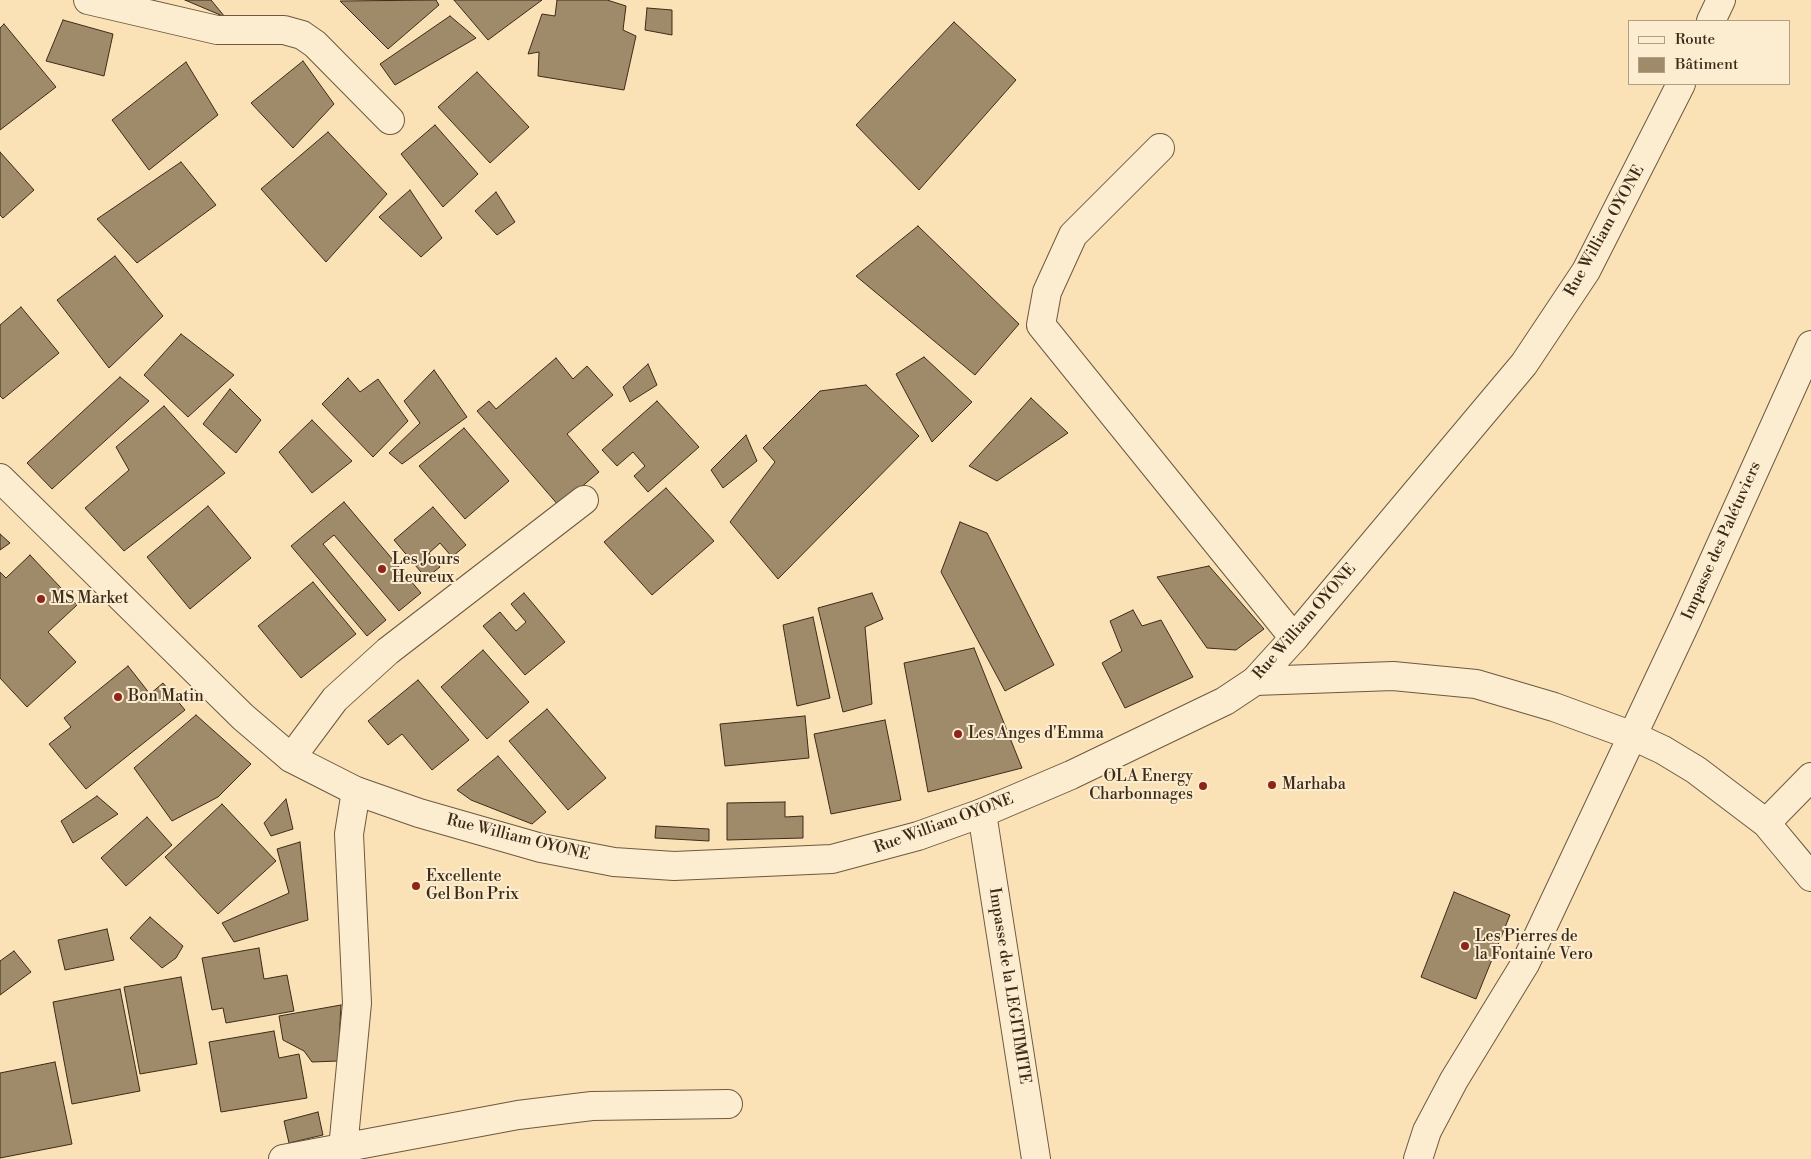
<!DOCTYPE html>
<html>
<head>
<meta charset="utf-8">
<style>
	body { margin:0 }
	#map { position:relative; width:1811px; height:1159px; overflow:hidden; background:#fae2b6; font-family:"Libre Bodoni",serif }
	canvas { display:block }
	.legend { position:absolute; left:1628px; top:20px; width:162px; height:65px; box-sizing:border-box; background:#fcecd0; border:1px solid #af9f86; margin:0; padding:6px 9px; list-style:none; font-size:15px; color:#3c2b18 }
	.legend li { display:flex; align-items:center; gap:10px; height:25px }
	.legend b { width:25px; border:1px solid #af9f86 }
</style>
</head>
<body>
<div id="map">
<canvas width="1811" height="1159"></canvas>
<ul class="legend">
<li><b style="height:6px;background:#fcecd0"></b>Route</li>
<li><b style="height:14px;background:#9f8a6a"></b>Bâtiment</li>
</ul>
</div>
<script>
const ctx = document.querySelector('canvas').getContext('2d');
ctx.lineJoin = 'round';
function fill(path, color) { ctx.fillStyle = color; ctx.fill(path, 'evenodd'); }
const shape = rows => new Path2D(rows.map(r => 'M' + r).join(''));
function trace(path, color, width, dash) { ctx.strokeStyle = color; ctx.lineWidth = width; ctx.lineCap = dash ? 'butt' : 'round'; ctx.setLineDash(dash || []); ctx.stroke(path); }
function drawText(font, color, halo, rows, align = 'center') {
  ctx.font = font + ' "Libre Bodoni",serif'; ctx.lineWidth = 4; ctx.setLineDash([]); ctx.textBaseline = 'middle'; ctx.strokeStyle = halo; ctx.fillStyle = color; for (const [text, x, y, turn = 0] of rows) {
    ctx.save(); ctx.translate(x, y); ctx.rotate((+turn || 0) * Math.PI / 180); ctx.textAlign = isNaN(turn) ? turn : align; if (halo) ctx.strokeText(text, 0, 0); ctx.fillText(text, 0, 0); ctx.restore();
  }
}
const building = shape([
	[185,0,211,0,225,17,185,0],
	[436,0,439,5,388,49,340,1,436,0],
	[454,0,542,0,488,40,454,0],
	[557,0,607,0,626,6,623,30,636,36,624,90,538,76,539,52,528,54,542,14,555,16,557,0],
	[647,8,672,10,672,35,645,30,647,8],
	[450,16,476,38,395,85,380,64,450,16],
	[63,20,113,34,104,76,46,61,63,20],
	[954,22,1016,80,919,190,856,125,954,22],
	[4,24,56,87,0,130,0,28,4,24],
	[303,61,334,104,293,148,251,103,303,61],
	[186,62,218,115,149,170,112,120,186,62],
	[477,72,529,127,490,163,438,107,477,72],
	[435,125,478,174,443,207,401,154,435,125],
	[328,132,387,194,326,262,261,189,328,132],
	[0,152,34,190,3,218,0,215,0,152],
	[181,162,216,205,137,263,97,219,181,162],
	[410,190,442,238,421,257,379,217,410,190],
	[496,192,515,222,497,235,475,211,496,192],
	[918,226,1019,324,975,375,856,276,918,226],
	[115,256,163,316,109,368,57,300,115,256],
	[21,307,59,353,3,399,0,396,0,325,21,307],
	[181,334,234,375,188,417,144,375,181,334],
	[924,357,972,402,932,442,896,374,924,357],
	[556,358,573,379,587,366,613,395,567,434,599,472,559,506,477,411,489,401,496,409,556,358],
	[648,364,657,385,630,402,623,387,648,364],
	[434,370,467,417,402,464,389,453,420,423,404,401,434,370],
	[120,377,149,401,52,489,27,463,120,377],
	[348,378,360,392,378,379,408,421,373,457,322,404,348,378],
	[866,385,919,436,778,579,730,522,775,462,763,448,820,391,866,385],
	[230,389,261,420,236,453,203,424,230,389],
	[1031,398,1068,433,997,481,969,466,1031,398],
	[657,401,699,447,648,492,634,476,645,466,633,452,617,466,602,450,657,401],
	[164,406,225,473,124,551,85,508,129,470,116,447,164,406],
	[312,420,352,461,312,493,279,452,312,420],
	[464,428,509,481,465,519,419,466,464,428],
	[746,435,757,461,723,488,711,470,746,435],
	[666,488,714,541,652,595,604,542,666,488],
	[344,502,421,593,399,611,334,535,323,544,386,620,367,636,291,546,344,502],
	[208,506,251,558,190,609,147,557,208,506],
	[433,507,466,545,452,557,440,543,429,553,440,567,426,578,394,540,433,507],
	[960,522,987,533,1054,665,1005,691,941,572,960,522],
	[0,534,10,543,0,550,0,534],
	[30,555,77,605,48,632,76,662,27,707,0,678,0,572,6,578,30,555],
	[1209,566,1264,629,1236,650,1207,648,1157,577,1209,566],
	[313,582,356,634,301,678,258,626,313,582],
	[524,593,565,642,525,675,483,626,500,612,516,631,526,622,511,604,524,593],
	[872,593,883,619,865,627,872,704,843,712,818,608,872,593],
	[1133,610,1142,626,1161,620,1193,677,1125,708,1102,663,1122,651,1110,621,1133,610],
	[813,617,830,698,797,706,783,625,813,617],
	[974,648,1022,768,928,792,904,663,974,648],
	[483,650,529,702,487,739,441,687,483,650],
	[128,666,150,694,163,683,185,710,86,789,49,744,71,727,64,718,128,666],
	[418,680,469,740,432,770,402,734,388,745,368,721,418,680],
	[547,709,606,778,568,810,509,741,547,709],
	[196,715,251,764,218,797,172,821,134,768,196,715],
	[805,716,809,758,725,766,720,724,805,716],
	[885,720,901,800,831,814,814,734,885,720],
	[498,756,546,812,532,824,471,800,457,790,498,756],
	[97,796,118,814,73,843,61,821,97,796],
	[286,799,293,829,271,836,264,823,286,799],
	[785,802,785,817,803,816,803,838,727,840,727,803,785,802],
	[222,804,276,861,218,914,165,857,222,804],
	[147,817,172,845,126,886,101,858,147,817],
	[656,826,709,829,709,841,655,838,656,826],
	[300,842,308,920,234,942,222,923,289,893,277,849,300,842],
	[1454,892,1510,915,1476,999,1421,977,1454,892],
	[150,917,183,946,176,958,162,968,130,938,150,917],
	[107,929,114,960,65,970,58,940,107,929],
	[259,948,264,979,287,975,294,1011,226,1023,223,1008,212,1010,202,958,259,948],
	[14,951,31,972,0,995,0,961,14,951],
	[181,977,197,1064,140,1074,124,987,181,977],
	[120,989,140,1091,72,1104,53,1002,120,989],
	[341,1005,338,1061,312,1062,304,1051,283,1040,279,1016,341,1005],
	[274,1031,279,1058,299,1054,307,1098,221,1112,209,1042,274,1031],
	[55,1062,72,1144,0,1158,0,1073,55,1062],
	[318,1112,323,1135,289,1143,284,1121,318,1112]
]);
const minor = shape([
	[88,0,217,30,284,30,302,35,315,44,390,120],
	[1160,148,1073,235,1047,292,1041,325,1294,638],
	[1255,681,1393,676,1476,684,1554,707,1633,736,1663,750,1696,770,1766,823,1811,877],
	[291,758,335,699,388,651,584,500],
	[982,813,1036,1159],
	[1766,823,1811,777],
	[283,1159,518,1115,592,1106,728,1104],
	[342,1159,357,1003,349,834,356,791],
	[1418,1159,1427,1131,1454,1080,1525,964,1686,622,1811,345]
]);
const tertiary = shape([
	[1711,21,1721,0],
	[0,478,243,717,291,758,356,791,419,813,541,848,614,862,674,866,832,859,918,836,982,813,1071,775,1225,701,1255,681,1294,638,1524,364,1586,271,1681,84]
]);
const markers = [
	[382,569,5,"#8f2418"],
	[41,599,5,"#8f2418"],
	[118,697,5,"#8f2418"],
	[958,734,5,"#8f2418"],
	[1272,785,5,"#8f2418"],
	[1203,786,5,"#8f2418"],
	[416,886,5,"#8f2418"],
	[1465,946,5,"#8f2418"]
];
const streetNames = [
	["Rue William OYONE",1605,231,-61],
	["Impasse des Palétuviers",1722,541,-66],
	["Rue William OYONE",1305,622,-49],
	["Rue William OYONE",944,824,-20],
	["Rue William OYONE",518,838,14],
	["Impasse de la LEGITIMITE",1009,986,81]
];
const poiNames = [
	["Les Jours",392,560],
	["Heureux",392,578],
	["MS Market",51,599],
	["Bon Matin",128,697],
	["Les Anges d'Emma",968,734],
	["OLA Energy",1193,777,"right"],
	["Charbonnages",1193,795,"right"],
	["Marhaba",1282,785],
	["Excellente",426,877],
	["Gel Bon Prix",426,895],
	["Les Pierres de",1475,937],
	["la Fontaine Vero",1475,955]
];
fill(building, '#9f8a6a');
trace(building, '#3c2b18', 1);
trace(minor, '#6c5940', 30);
trace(tertiary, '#6c5940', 30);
trace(minor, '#fcecd0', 28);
trace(tertiary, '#fcecd0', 28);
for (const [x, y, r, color] of markers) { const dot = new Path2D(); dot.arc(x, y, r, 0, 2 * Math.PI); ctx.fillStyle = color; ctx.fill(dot); trace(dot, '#fcecd0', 2); }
drawText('16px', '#3c2b18', '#fcecd0', streetNames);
drawText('16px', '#3c2b18', '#fcecd0', poiNames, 'left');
</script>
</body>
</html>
